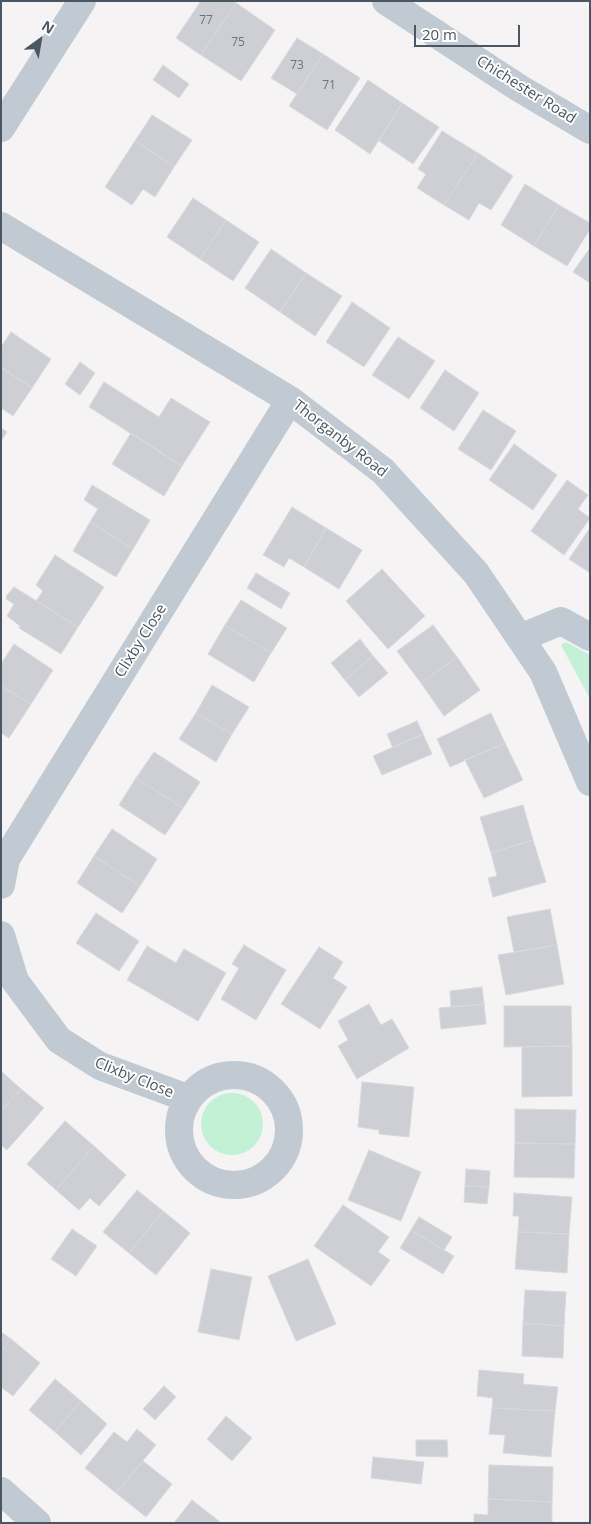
<!DOCTYPE html>
<html>
<head>
<meta charset="utf-8">
<style>
	body { margin:0 }
	#map { position:relative; width:591px; height:1524px; overflow:hidden; background:#f5f3f3; font-family:"Open Sans",sans-serif }
	canvas { display:block }
	.frame { position:absolute; inset:0; border:2px solid #4a5661; pointer-events:none }
	.north { position:absolute; left:15px; top:15px; width:50px; height:50px; -webkit-text-stroke:4px #fff; paint-order:stroke; rotate:32deg; font-size:14px; font-weight:700; line-height:20px; text-align:center; color:#4a5661 }
	.north::after { content:''; display:block; margin:auto; width:18px; height:22px; background:#4a5661; clip-path:polygon(50% 0,100% 100%,50% 72%,0 100%) }
	.scale { position:absolute; left:414px; top:25px; width:106px; height:22px; box-sizing:border-box; border:2px solid #4a5661; border-top:0; padding-left:6px; font-size:15px; line-height:18px; white-space:nowrap; color:#4a5661; -webkit-text-stroke:4px #fff; paint-order:stroke }
</style>
</head>
<body>
<div id="map">
<canvas width="591" height="1524"></canvas>
<div class="frame"></div>
<div class="north">N</div>
<div class="scale">20 m</div>
</div>
<script>
const ctx = document.querySelector('canvas').getContext('2d');
ctx.lineJoin = 'round';
function fill(path, color) { ctx.fillStyle = color; ctx.fill(path, 'evenodd'); }
const shape = rows => new Path2D(rows.map(r => 'M' + r).join(''));
function trace(path, color, width, dash) { ctx.strokeStyle = color; ctx.lineWidth = width; ctx.lineCap = dash ? 'butt' : 'round'; ctx.setLineDash(dash || []); ctx.stroke(path); }
function drawText(font, color, halo, rows, align = 'center') {
  ctx.font = font + ' "Open Sans",sans-serif'; ctx.lineWidth = 4; ctx.setLineDash([]); ctx.textBaseline = 'middle'; ctx.strokeStyle = halo; ctx.fillStyle = color; for (const [text, x, y, turn = 0] of rows) {
    ctx.save(); ctx.translate(x, y); ctx.rotate((+turn || 0) * Math.PI / 180); ctx.textAlign = isNaN(turn) ? turn : align; if (halo) ctx.strokeText(text, 0, 0); ctx.fillText(text, 0, 0); ctx.restore();
  }
}
const green = shape([
	[566,642,590,655,590,699,561,645],
	'201 1124a31 31 0 1 1 62 0a31 31 0 1 1-62 0Z'
]);
const building = shape([
	[201,1,232,1,236,3,201,55,176,38,201,1],
	[236,3,275,30,241,81,201,55,236,3],
	[297,38,323,54,297,94,271,78,297,38],
	[323,54,360,78,327,130,289,106,323,54],
	[163,65,189,84,179,98,153,80,163,65],
	[368,80,402,103,370,154,335,130,368,80],
	[402,103,439,127,413,164,379,141,402,103],
	[152,115,192,140,174,167,135,141,152,115],
	[442,131,478,153,444,205,417,188,426,174,418,169,442,131],
	[135,141,174,167,155,197,143,189,132,205,105,187,135,141],
	[478,153,513,176,491,210,479,203,469,220,444,205,478,153],
	[525,184,559,205,534,246,501,225,525,184],
	[193,198,226,220,200,259,167,237,193,198],
	[559,205,590,223,590,229,567,266,534,246,559,205],
	[226,220,259,242,233,281,200,259,226,220],
	[590,248,590,283,573,272,590,248],
	[271,249,306,273,280,312,245,288,271,249],
	[306,273,342,296,315,336,280,312,306,273],
	[352,302,390,328,364,367,326,342,352,302],
	[11,332,51,359,32,388,1,367,1,347,11,332],
	[398,337,435,361,409,399,372,375,398,337],
	[80,362,95,373,80,395,65,384,80,362],
	[1,367,32,388,13,416,1,408,1,367],
	[445,370,479,393,454,431,420,408,445,370],
	[104,382,159,417,171,398,210,422,182,466,89,407,104,382],
	[483,410,516,431,491,470,458,449,483,410],
	[1,428,7,432,1,441,1,428],
	[131,433,182,466,164,496,112,464,131,433],
	[514,444,557,475,533,510,489,480,514,444],
	[567,480,588,495,578,509,590,518,564,555,531,531,567,480],
	[92,485,150,520,133,549,90,522,98,509,84,500,92,485],
	[292,507,326,528,304,567,289,558,284,567,263,555,292,507],
	[90,522,133,549,116,577,73,551,90,522],
	[326,528,362,550,339,589,304,567,326,528],
	[590,528,590,573,569,559,590,528],
	[55,555,104,587,78,627,36,601,43,591,36,585,55,555],
	[382,569,425,616,388,649,346,601,382,569],
	[256,573,290,593,281,609,247,588,256,573],
	[14,587,78,627,61,654,19,628,20,626,7,616,14,604,6,599,7,595,14,587],
	[241,600,287,628,271,653,225,625,241,600],
	[225,625,271,653,254,682,208,654,225,625],
	[433,625,457,657,421,683,397,651,433,625],
	[360,639,373,656,345,680,331,663,360,639],
	[14,644,53,670,31,704,1,686,1,664,14,644],
	[373,656,388,673,359,697,345,680,373,656],
	[457,657,480,690,444,716,421,683,457,657],
	[212,685,249,707,232,734,196,713,212,685],
	[1,686,31,704,9,738,1,733,1,686],
	[196,713,232,734,216,762,179,739,196,713],
	[491,713,505,743,450,767,437,739,491,713],
	[417,721,423,734,393,748,387,734,417,721],
	[423,734,432,754,382,775,373,756,423,734],
	[505,743,523,780,484,798,465,760,505,743],
	[154,752,200,782,183,808,136,778,154,752],
	[136,778,183,808,165,835,119,805,136,778],
	[523,805,533,840,491,853,480,817,523,805],
	[112,829,157,859,140,886,94,856,112,829],
	[533,840,546,882,493,897,488,878,497,876,491,853,533,840],
	[94,856,140,886,122,913,77,883,94,856],
	[550,909,557,945,514,952,507,917,550,909],
	[96,913,139,941,119,971,76,943,96,913],
	[244,945,286,970,256,1020,221,999,239,968,232,964,244,945],
	[557,945,564,984,506,995,498,955,557,945],
	[147,946,176,963,184,949,226,973,198,1021,127,980,147,946],
	[319,947,343,962,333,978,347,987,320,1029,281,1004,319,947],
	[482,987,484,1004,451,1007,450,991,482,987],
	[369,1004,381,1025,392,1019,409,1048,357,1079,338,1046,348,1040,338,1021,369,1004],
	[484,1004,486,1024,441,1029,439,1008,484,1004],
	[504,1006,571,1006,572,1046,504,1047,504,1006],
	[572,1046,572,1096,522,1097,522,1047,572,1046],
	[1,1071,21,1089,1,1111,1,1071],
	[362,1082,414,1087,409,1137,379,1134,379,1130,358,1127,362,1082],
	[21,1089,44,1108,7,1150,1,1145,1,1111,21,1089],
	[515,1109,576,1110,575,1144,515,1143,515,1109],
	[65,1121,94,1146,56,1190,27,1164,65,1121],
	[515,1143,575,1144,574,1178,514,1177,515,1143],
	[94,1146,126,1175,99,1206,90,1198,79,1210,56,1190,94,1146],
	[369,1150,421,1172,401,1221,348,1200,369,1150],
	[466,1169,490,1171,489,1187,465,1186,466,1169],
	[465,1186,489,1187,487,1204,464,1202,465,1186],
	[137,1190,163,1211,129,1253,103,1232,137,1190],
	[514,1193,572,1197,569,1234,518,1232,519,1216,513,1216,514,1193],
	[343,1205,389,1237,378,1252,390,1260,371,1286,314,1246,343,1205],
	[163,1211,190,1233,156,1275,129,1253,163,1211],
	[419,1217,452,1237,444,1250,411,1230,419,1217],
	[72,1229,97,1246,76,1276,51,1259,72,1229],
	[411,1230,454,1256,443,1274,400,1248,411,1230],
	[518,1232,569,1234,567,1273,515,1269,518,1232],
	[308,1259,336,1324,296,1341,268,1276,308,1259],
	[211,1269,252,1277,239,1340,198,1332,211,1269],
	[525,1290,566,1292,564,1326,523,1323,525,1290],
	[523,1323,564,1326,563,1358,522,1356,523,1323],
	[1,1332,11,1339,1,1351,1,1332],
	[11,1339,40,1363,13,1396,1,1387,1,1351,11,1339],
	[479,1370,524,1374,523,1384,558,1387,555,1411,492,1408,493,1398,477,1396,479,1370],
	[55,1379,81,1401,55,1432,29,1410,55,1379],
	[164,1386,176,1397,155,1420,143,1409,164,1386],
	[81,1401,107,1424,81,1455,55,1432,81,1401],
	[492,1408,555,1411,551,1457,503,1453,505,1435,489,1434,492,1408],
	[226,1416,252,1438,232,1461,207,1439,226,1416],
	[137,1429,156,1445,116,1493,85,1468,114,1432,127,1442,137,1429],
	[416,1440,447,1440,448,1457,416,1456,416,1440],
	[373,1457,424,1462,421,1484,371,1478,373,1457],
	[143,1461,172,1484,146,1517,116,1493,143,1461],
	[489,1465,553,1467,552,1502,488,1499,489,1465],
	[488,1499,552,1502,552,1523,474,1523,474,1514,488,1515,488,1499],
	[192,1500,220,1522,219,1523,174,1523,192,1500]
]);
const minor = shape([
	[386,1,519,88,590,130],
	[1,128,82,1],
	[1,226,290,400,383,471,476,573,543,672,590,782],
	[520,638,561,621,590,637],
	[1,885,6,859,290,400],
	[1,935,15,981,59,1040,100,1066,187,1098],
	'179 1130a55 55 0 1 1 110 0a55 55 0 1 1-110 0Z',
	[1,1491,37,1523]
]);
const numberNames = [
	["77",206,21],
	["75",238,43],
	["73",297,66],
	["71",329,86]
];
const streetNames = [
	["Chichester Road",526,90,32],
	["Thorganby Road",340,439,38],
	["Clixby Close",141,641,-58],
	["Clixby Close",134,1078,22]
];
fill(green, '#c3f1d5');
fill(building, '#cdcfd5');
trace(building, '#d7d9de', 1);
trace(minor, '#c1cad2', 28);
drawText('12px', '#6b747e', null, numberNames);
drawText('15px', '#4a5661', '#fff', streetNames);
</script>
</body>
</html>
